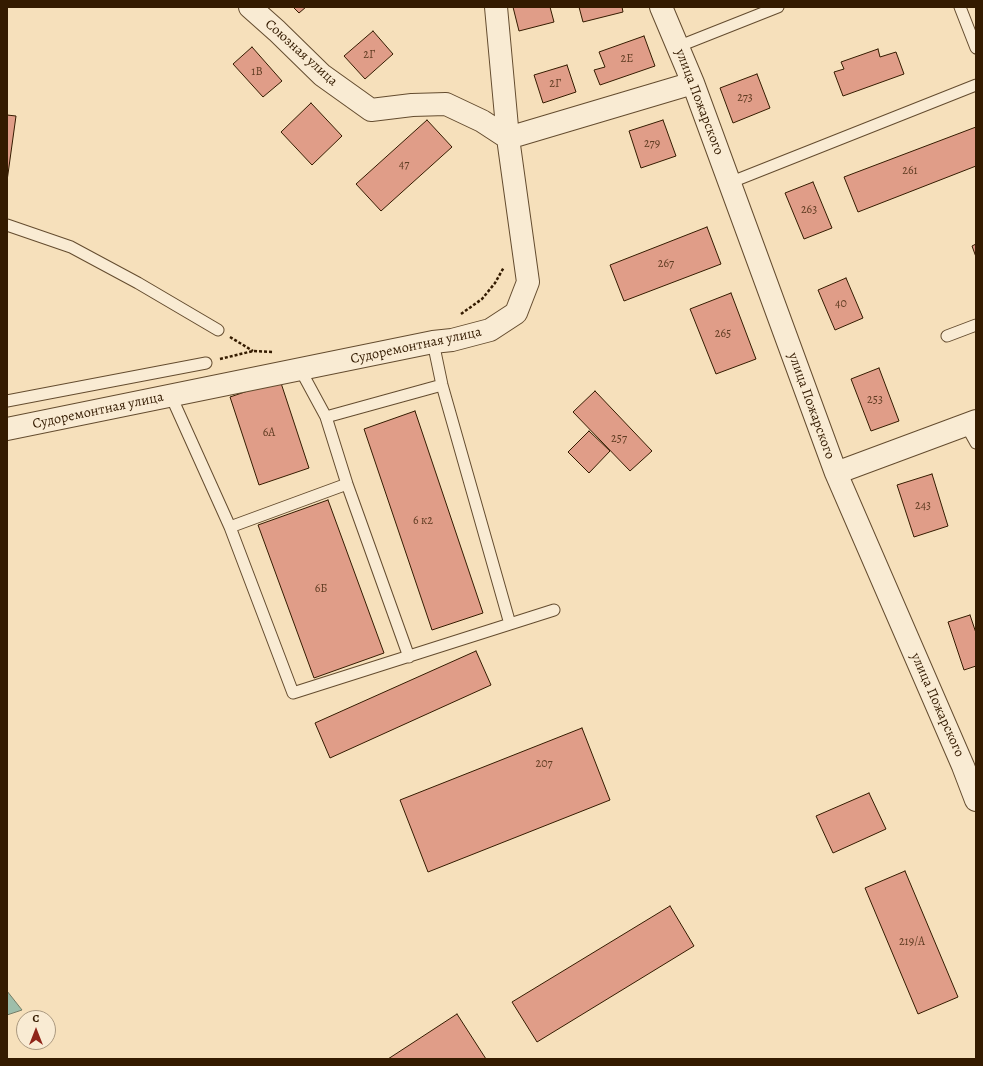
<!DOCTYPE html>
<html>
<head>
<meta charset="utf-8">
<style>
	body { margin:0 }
	#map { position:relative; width:983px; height:1066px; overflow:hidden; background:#f6e0bb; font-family:Alegreya,serif }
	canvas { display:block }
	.frame { position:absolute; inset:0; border:8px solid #341b00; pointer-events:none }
	.north { position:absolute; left:16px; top:1010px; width:40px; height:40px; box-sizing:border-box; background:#f9ebd3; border:1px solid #aa987f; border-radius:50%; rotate:0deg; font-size:11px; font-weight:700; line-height:16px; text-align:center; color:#341b00 }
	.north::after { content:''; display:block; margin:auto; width:14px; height:18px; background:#8f2418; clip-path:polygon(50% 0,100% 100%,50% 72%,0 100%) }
</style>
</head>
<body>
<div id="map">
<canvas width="983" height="1066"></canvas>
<div class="frame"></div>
<div class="north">С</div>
</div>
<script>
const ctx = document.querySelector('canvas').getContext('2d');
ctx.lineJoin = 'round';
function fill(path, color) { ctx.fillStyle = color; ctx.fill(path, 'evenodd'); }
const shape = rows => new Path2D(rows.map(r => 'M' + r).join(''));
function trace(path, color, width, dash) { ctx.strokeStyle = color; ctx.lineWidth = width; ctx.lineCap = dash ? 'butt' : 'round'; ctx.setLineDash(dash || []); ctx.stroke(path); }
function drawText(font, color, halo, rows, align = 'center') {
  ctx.font = font + ' Alegreya,serif'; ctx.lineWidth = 3; ctx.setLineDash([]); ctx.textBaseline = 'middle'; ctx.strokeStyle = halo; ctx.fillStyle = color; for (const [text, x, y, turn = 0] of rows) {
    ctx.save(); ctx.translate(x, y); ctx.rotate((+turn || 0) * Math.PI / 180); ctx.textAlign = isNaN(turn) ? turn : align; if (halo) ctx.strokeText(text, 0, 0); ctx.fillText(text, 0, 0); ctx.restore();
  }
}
const water = shape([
	[7,991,22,1010,7,1015,7,991]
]);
const building = shape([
	[293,7,306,7,299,13,293,7],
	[513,7,550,7,554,22,519,31,513,7],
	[579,7,622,7,623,12,583,22,579,7],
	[373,31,393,54,365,79,344,56,373,31],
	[644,36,655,66,600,85,594,70,605,67,599,52,644,36],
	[252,47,282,81,263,97,233,64,252,47],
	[878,49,880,57,896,52,904,74,843,96,834,72,844,69,841,62,878,49],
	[567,65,576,92,543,103,534,75,567,65],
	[757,74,770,108,733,123,720,88,757,74],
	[311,103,342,136,312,165,281,132,311,103],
	[7,115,16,116,7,181,7,115],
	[427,120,452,147,381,211,356,184,427,120],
	[663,120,676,156,641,168,629,131,663,120],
	[976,127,976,166,858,212,844,177,976,127],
	[813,182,832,228,804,239,785,193,813,182],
	[707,227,721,264,624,301,610,265,707,227],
	[976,244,976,257,972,246,976,244],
	[846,278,863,318,835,330,818,290,846,278],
	[731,293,756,359,716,374,690,309,731,293],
	[879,368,899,421,871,431,851,379,879,368],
	[280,380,309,468,259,485,230,397,280,380],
	[595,391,652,451,630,471,573,412,595,391],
	[415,411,483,613,432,630,364,429,415,411],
	[589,431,610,451,589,473,568,452,589,431],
	[932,474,948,526,914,537,897,485,932,474],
	[328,500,384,653,314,678,258,525,328,500],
	[970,615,976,633,976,666,964,670,948,622,970,615],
	[476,651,491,685,330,758,315,723,476,651],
	[582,728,610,800,428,872,400,800,582,728],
	[869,793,886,829,833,853,816,816,869,793],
	[905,871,958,997,918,1014,865,888,905,871],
	[670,906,694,946,537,1042,512,1002,670,906],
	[457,1014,486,1059,388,1059,457,1014]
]);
const path = shape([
	[461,314,482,299,495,283,504,267],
	[230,337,253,351],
	[220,359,253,351,274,352]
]);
const lane = shape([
	[960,7,976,48],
	[677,47,778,7],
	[729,183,976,85],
	[7,225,71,247,138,283,218,330],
	[947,336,976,325],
	[433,342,442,385,510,624],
	[300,369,326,417,347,484,409,657],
	[171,396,230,527,293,693,554,610],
	[7,401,206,363],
	[326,417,442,385],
	[966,425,976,443],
	[230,527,347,484]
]);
const street = shape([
	[250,7,277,31,322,75,371,110,412,105,446,104,482,121,508,138,693,83],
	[661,7,693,83,836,473,963,766,976,800],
	[7,429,433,342,452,340,490,330,516,313,528,282,508,138,496,7],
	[836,473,976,421]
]);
const numberNames = [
	["2Г",369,55],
	["2Е",627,59],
	["1В",257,72],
	["2Г",555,84],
	["273",745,98],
	["279",652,144],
	["47",404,165],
	["261",910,171],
	["263",809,210],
	["267",666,264],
	["40",841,304],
	["265",723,334],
	["253",875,400],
	["6А",269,433],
	["257",619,439],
	["243",923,506],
	["6 к2",423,521],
	["6Б",321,589],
	["207",544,764],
	["219/А",912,942]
];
const streetNames = [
	["Союзная улица",301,53,42],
	["улица Пожарского",699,102,69],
	["Судоремонтная улица",416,346,-12],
	["улица Пожарского",811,406,70],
	["Судоремонтная улица",98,411,-12],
	["улица Пожарского",937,705,66]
];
fill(water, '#9ebeaa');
trace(water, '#747d66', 1);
fill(building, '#e09d88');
trace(building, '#341b00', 1);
trace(lane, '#644c2f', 13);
trace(street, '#644c2f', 24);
trace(path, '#341b00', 2.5, [3, 2]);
trace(lane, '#f9ebd3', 11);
trace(street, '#f9ebd3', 22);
drawText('12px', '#5f3c22', null, numberNames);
drawText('14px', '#341b00', '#f9ebd3', streetNames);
</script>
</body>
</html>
